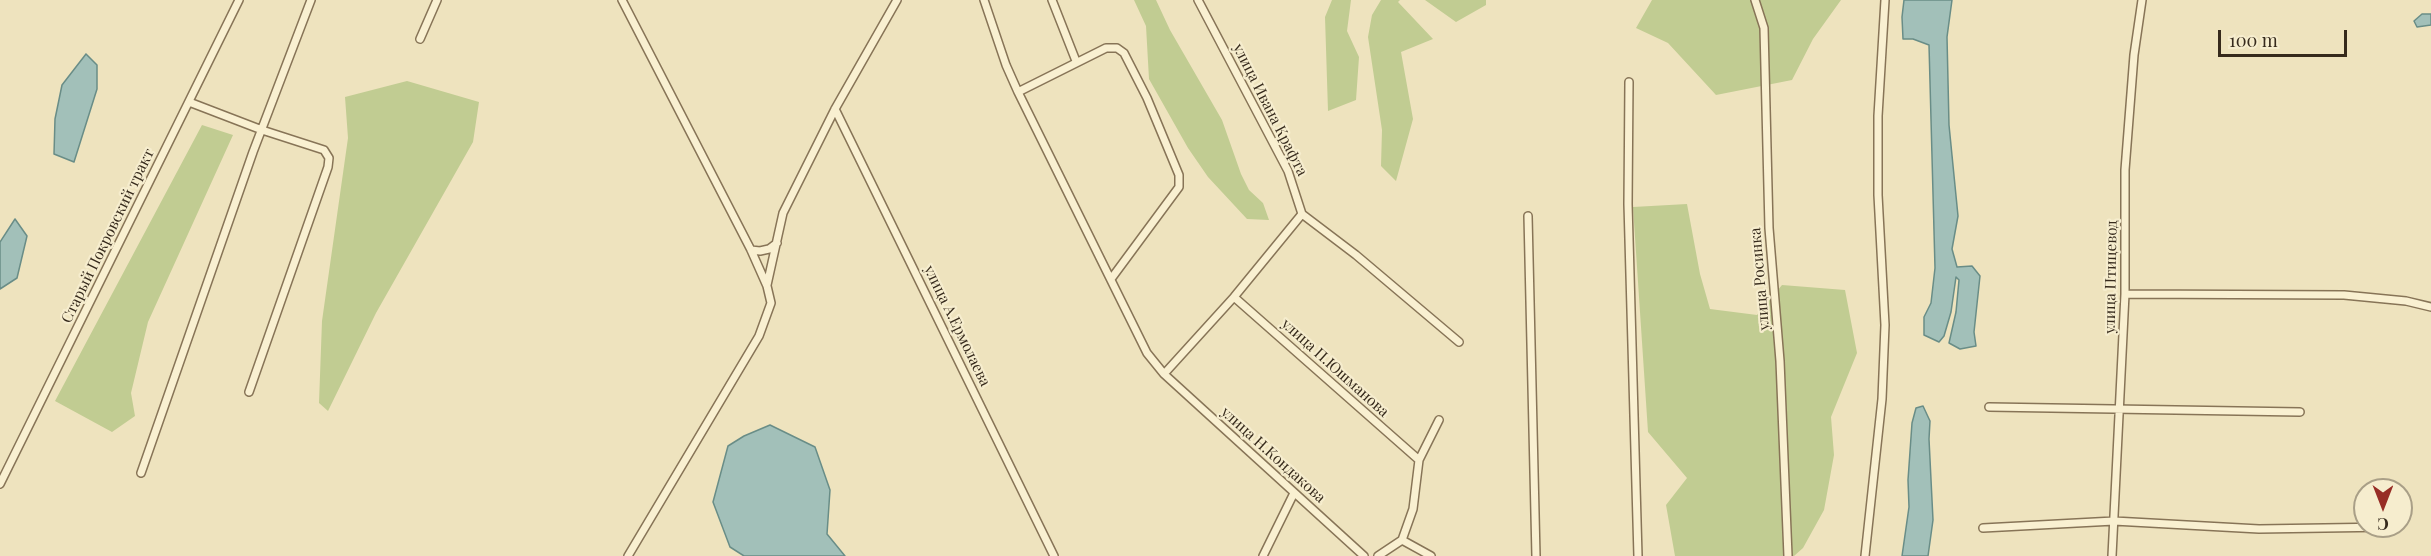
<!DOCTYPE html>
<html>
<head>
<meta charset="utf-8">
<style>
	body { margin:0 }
	#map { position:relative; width:2431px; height:556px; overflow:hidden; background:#eee3be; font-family:"Playfair Display",serif }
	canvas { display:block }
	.north { position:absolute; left:2353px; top:478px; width:60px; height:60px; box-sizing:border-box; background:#f6edce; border:2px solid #a99f87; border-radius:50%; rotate:180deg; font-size:16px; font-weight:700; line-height:24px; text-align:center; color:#362a1c }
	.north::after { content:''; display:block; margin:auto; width:21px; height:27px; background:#972d25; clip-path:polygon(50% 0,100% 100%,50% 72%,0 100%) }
	.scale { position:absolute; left:2218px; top:30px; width:129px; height:27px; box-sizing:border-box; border:3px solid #362a1c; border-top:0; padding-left:8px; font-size:18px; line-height:21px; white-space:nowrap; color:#362a1c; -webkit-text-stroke:4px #f6edce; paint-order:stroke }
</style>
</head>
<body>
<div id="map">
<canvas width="2431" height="556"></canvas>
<div class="north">С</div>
<div class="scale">100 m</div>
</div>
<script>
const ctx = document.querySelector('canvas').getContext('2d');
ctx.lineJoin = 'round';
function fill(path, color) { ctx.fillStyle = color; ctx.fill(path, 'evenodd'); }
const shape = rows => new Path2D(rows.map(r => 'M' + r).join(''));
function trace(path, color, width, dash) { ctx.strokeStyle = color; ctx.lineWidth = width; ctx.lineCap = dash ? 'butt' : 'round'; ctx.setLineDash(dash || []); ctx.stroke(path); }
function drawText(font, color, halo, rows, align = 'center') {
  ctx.font = font + ' "Playfair Display",serif'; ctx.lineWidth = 4.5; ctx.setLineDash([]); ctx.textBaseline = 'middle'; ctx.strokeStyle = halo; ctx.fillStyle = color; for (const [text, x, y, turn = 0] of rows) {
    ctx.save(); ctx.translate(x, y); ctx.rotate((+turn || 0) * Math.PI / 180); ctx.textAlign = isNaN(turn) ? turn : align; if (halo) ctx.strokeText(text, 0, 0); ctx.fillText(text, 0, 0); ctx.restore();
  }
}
const green = shape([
	[1134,0,1156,0,1170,30,1222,120,1241,174,1249,190,1263,203,1269,220,1247,219,1208,177,1188,148,1149,79,1146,26],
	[1332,0,1351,0,1347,31,1359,57,1356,100,1328,111,1325,17],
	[1381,0,1400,0,1398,2,1433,39,1401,52,1413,119,1396,181,1381,166,1382,130,1368,37,1372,15],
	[1425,0,1486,0,1486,5,1456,22],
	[1652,0,1841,0,1813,39,1792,80,1716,95,1668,43,1636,28],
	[407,81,479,102,473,142,376,313,328,411,319,403,322,321,348,138,345,97],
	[202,125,233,135,148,322,131,393,135,416,112,432,55,401],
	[1687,204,1700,274,1710,309,1757,315,1782,285,1845,290,1857,353,1831,417,1834,455,1824,510,1803,548,1794,556,1675,556,1666,505,1687,478,1648,432,1633,207]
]);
const water = shape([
	[1904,0,1952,0,1947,37,1949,125,1958,216,1952,249,1957,267,1972,266,1980,276,1974,332,1976,346,1960,349,1949,343,1956,312,1959,280,1956,277,1951,312,1944,336,1939,342,1924,335,1924,317,1931,303,1935,268,1929,45,1913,39,1903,39,1902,17,1904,0],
	[2422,14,2431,14,2431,25,2417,27,2414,21,2422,14],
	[86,54,97,65,97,89,74,162,54,154,55,119,62,85,86,54],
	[15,219,27,236,17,278,0,289,0,242,15,219],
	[1923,406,1930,421,1929,439,1933,520,1928,556,1902,556,1909,507,1908,480,1912,423,1916,408,1923,406],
	[770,425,815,447,830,490,827,534,845,556,744,556,730,547,713,502,728,446,744,436,770,425]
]);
const minor = shape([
	[622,0,751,250,767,286,771,303,759,336,628,556],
	[984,0,1006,65,1018,92,1147,353,1164,374,1364,556],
	[1052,0,1076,61],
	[1198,0,1288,171,1302,214,1356,255,1459,342],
	[1755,0,1764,28,1769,228,1780,361,1788,556],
	[420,39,437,0],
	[1629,82,1628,204,1638,556],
	[1018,92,1106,48,1117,48,1124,53,1147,98,1179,175,1179,187,1111,279],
	[189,102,262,130,324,150,329,158,328,167,249,392],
	[835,109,1054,556],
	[1528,216,1536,556],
	[751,250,760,251,769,249,777,243],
	[767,285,783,213,835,109,897,0],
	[2125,294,2344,295,2406,301,2431,307],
	[1234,297,1419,460],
	[1164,374,1234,297,1302,214],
	[1989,407,2300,412],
	[141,473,253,152,311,0],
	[0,484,239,0],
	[1983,528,2114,521,2259,529,2390,527],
	[1402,540,1413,509,1419,460,1439,420],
	[1263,556,1294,493],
	[1378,556,1402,540,1431,556],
	[1865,556,1882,399,1885,325,1878,195,1878,116,1885,0],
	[2112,556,2125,294,2125,170,2134,55,2142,0]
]);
const streetNames = [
	["улица Ивана Крафта",1270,110,63],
	["Старый Покровский тракт",108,236,-64],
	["улица Птицевод",2111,277,-89],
	["улица Росинка",1760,279,-95],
	["улица А.Ермолаева",957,326,64],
	["улица П.Юшманова",1335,368,42],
	["улица Н.Кондакова",1273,455,42]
];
fill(green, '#c1cc92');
fill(water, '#a2c0b9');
trace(water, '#698d87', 1.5);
trace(minor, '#877457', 10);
trace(minor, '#f9f0d1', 7);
drawText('15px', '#362a1c', '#f6edce', streetNames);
</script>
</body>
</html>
